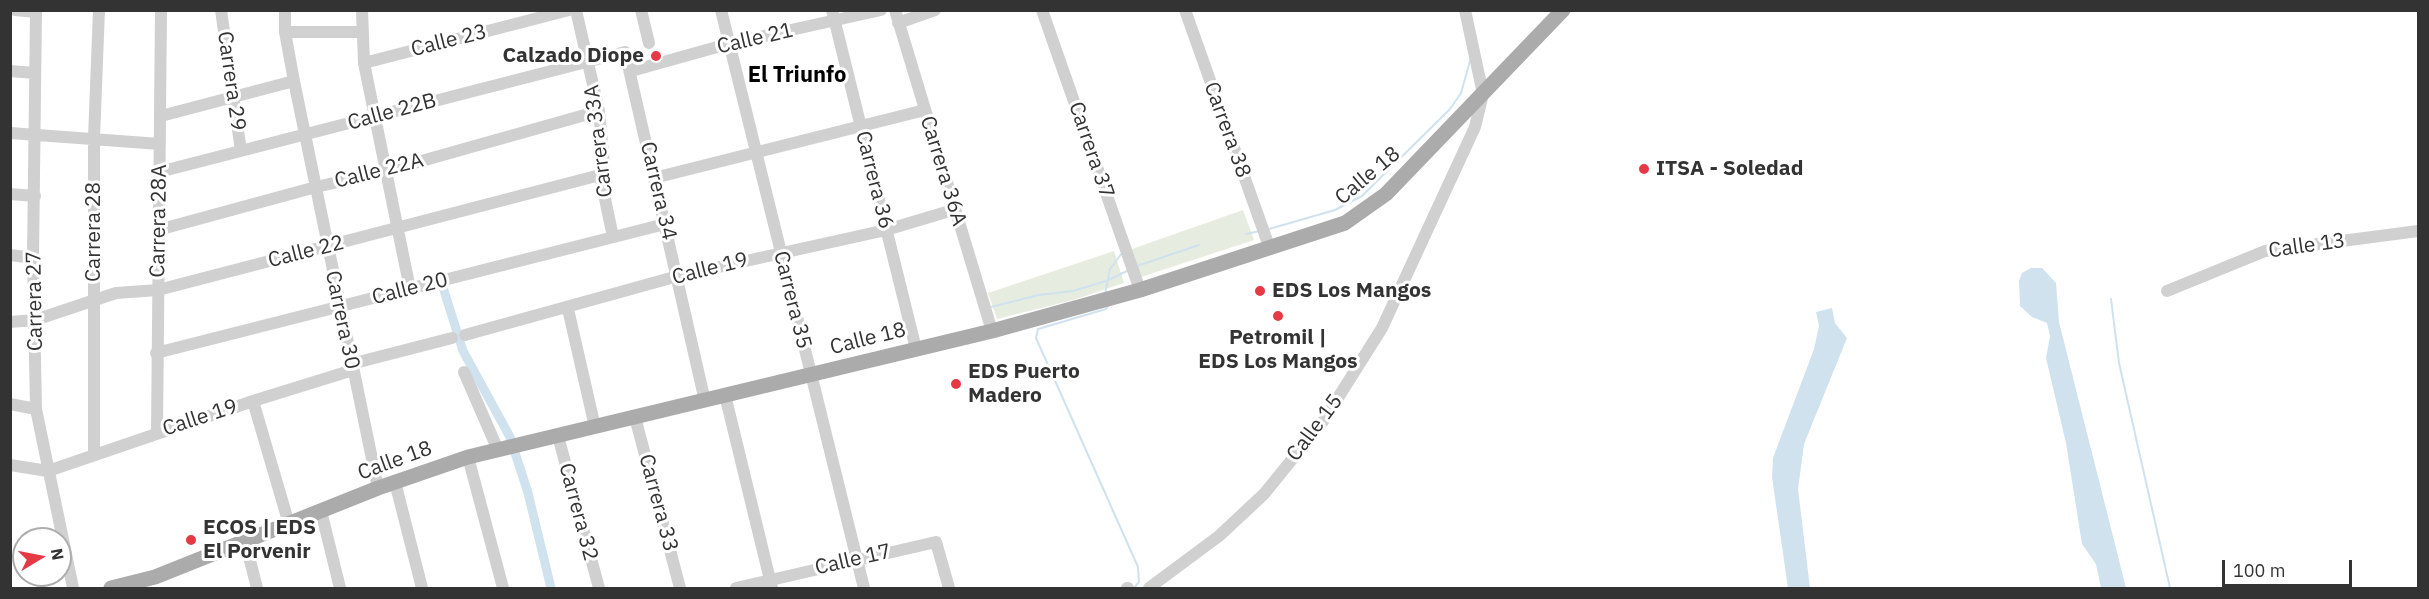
<!DOCTYPE html>
<html>
<head>
<meta charset="utf-8">
<style>
	body { margin:0 }
	#map { position:relative; width:2429px; height:599px; overflow:hidden; background:#fff; font-family:"IBM Plex Sans",sans-serif }
	canvas { display:block }
	.frame { position:absolute; inset:0; border:12px solid #333; pointer-events:none }
	.north { position:absolute; left:12px; top:527px; width:60px; height:60px; box-sizing:border-box; background:#fff; border:2px solid #adadad; border-radius:50%; rotate:80deg; font-size:16px; font-weight:700; line-height:24px; text-align:center; color:#333 }
	.north::after { content:''; display:block; margin:auto; width:21px; height:27px; background:#e63946; clip-path:polygon(50% 0,100% 100%,50% 72%,0 100%) }
	.scale { position:absolute; left:2222px; top:560px; width:130px; height:27px; box-sizing:border-box; border:3px solid #333; border-top:0; padding-left:8px; font-size:18px; line-height:21px; white-space:nowrap; color:#333; -webkit-text-stroke:4px #fff; paint-order:stroke }
</style>
</head>
<body>
<div id="map">
<canvas width="2429" height="599"></canvas>
<div class="frame"></div>
<div class="north">N</div>
<div class="scale">100 m</div>
</div>
<script>
const ctx = document.querySelector('canvas').getContext('2d');
ctx.lineJoin = 'round';
function fill(path, color) { ctx.fillStyle = color; ctx.fill(path, 'evenodd'); }
const shape = rows => new Path2D(rows.map(r => 'M' + r).join(''));
function trace(path, color, width, dash) { ctx.strokeStyle = color; ctx.lineWidth = width; ctx.lineCap = dash ? 'butt' : 'round'; ctx.setLineDash(dash || []); ctx.stroke(path); }
function drawText(font, color, halo, rows, align = 'center') {
  ctx.font = font + ' "IBM Plex Sans",sans-serif'; ctx.lineWidth = 6; ctx.setLineDash([]); ctx.textBaseline = 'middle'; ctx.strokeStyle = halo; ctx.fillStyle = color; for (const [text, x, y, turn = 0] of rows) {
    ctx.save(); ctx.translate(x, y); ctx.rotate((+turn || 0) * Math.PI / 180); ctx.textAlign = isNaN(turn) ? turn : align; if (halo) ctx.strokeText(text, 0, 0); ctx.fillText(text, 0, 0); ctx.restore();
  }
}
const green = shape([
	[1243,210,1254,240,1141,277,1132,249],
	[1114,251,1124,283,1073,300,997,319,988,293]
]);
const water = shape([
	[2031,268,2042,268,2056,283,2059,322,2126,588,2101,588,2096,564,2082,544,2066,443,2046,358,2050,336,2047,323,2032,317,2020,306,2019,281,2022,273],
	[1832,308,1835,323,1847,338,1804,444,1798,489,1810,588,1788,588,1772,477,1773,458,1814,349,1819,326,1816,312]
]);
const stream = shape([
	[1269,229,1335,210,1362,196,1450,109,1461,93,1470,61],
	[1246,234,1260,231],
	[1137,266,1199,245],
	[1105,294,1110,269,1122,253],
	[2111,299,2119,363,2170,588],
	[1109,304,1106,309,1038,329,1036,338,1138,567,1139,582,1134,588],
	[991,307,1039,295,1073,291,1106,281,1129,270]
]);
const canal = shape([
	[441,281,463,351,510,437,528,493,551,588]
]);
const minor = shape([
	[15,10,36,12],
	[36,10,33,258,36,409,73,588],
	[221,10,241,151],
	[285,10,285,32,294,81,378,488],
	[362,10,364,63,410,289],
	[576,10,599,111,604,164,600,175,613,237],
	[641,10,649,43],
	[721,10,864,588],
	[832,10,916,349],
	[895,10,992,331],
	[1042,10,1140,290],
	[1185,10,1270,249],
	[898,23,935,10],
	[285,32,362,32],
	[364,63,569,10],
	[10,71,35,73],
	[631,71,728,44,881,10],
	[161,116,294,81],
	[10,133,160,144],
	[159,172,625,52,705,401],
	[654,178,925,110],
	[10,194,35,196],
	[158,230,316,187,386,171,599,111],
	[10,255,33,258],
	[2167,291,2265,251,2418,231],
	[568,309,595,427],
	[10,322,35,320,116,293,158,290,600,175],
	[465,335,678,276,886,230,953,210,954,206],
	[156,353,665,224],
	[351,364,452,338],
	[464,372,498,450],
	[725,395,772,588],
	[253,401,289,524],
	[10,404,36,409],
	[635,417,680,588],
	[157,432,161,10],
	[558,436,599,588],
	[94,453,94,138,99,10],
	[468,457,503,588],
	[10,465,48,471,253,401,353,370],
	[395,482,422,588],
	[321,511,340,588],
	[245,541,257,588],
	[736,588,936,542,949,588],
	[1127,588,1128,588],
	[1149,588,1219,536,1264,494,1324,420,1382,328,1475,127,1483,94,1465,10]
]);
const major = shape([
	[111,588,155,577,378,488,468,457,992,331,1140,290,1345,223,1386,194,1563,10]
]);
const markers = [
	[656,56,6,"#e63946"],
	[1644,169,6,"#e63946"],
	[1260,291,6,"#e63946"],
	[1278,316,6,"#e63946"],
	[956,384,6,"#e63946"],
	[191,540,6,"#e63946"]
];
const streetNames = [
	["Calle 21",755,39,-13],
	["Calle 23",449,41,-14],
	["Carrera 29",231,81,82],
	["Calle 22B",392,112,-15],
	["Carrera 38",1227,130,70],
	["Carrera 33A",599,141,-97],
	["Carrera 37",1091,150,71],
	["Calle 22A",379,171,-14],
	["Carrera 36A",943,171,73],
	["Calle 18",1368,176,-40],
	["Carrera 36",874,180,76],
	["Carrera 34",658,191,77],
	["Carrera 28A",159,221,-89],
	["Carrera 28",94,232,-90],
	["Calle 13",2307,246,-8],
	["Calle 22",306,252,-14],
	["Calle 19",710,269,-14],
	["Calle 20",410,289,-14],
	["Carrera 35",792,300,76],
	["Carrera 27",35,301,-91],
	["Carrera 30",342,320,78],
	["Calle 18",868,339,-14],
	["Calle 19",200,418,-18],
	["Calle 15",1315,428,-53],
	["Calle 18",395,461,-20],
	["Carrera 33",658,503,75],
	["Carrera 32",578,512,75],
	["Calle 17",853,560,-13]
];
const poiNames = [
	["Calzado Diope",644,56,"right"],
	["ITSA - Soledad",1656,169],
	["EDS Los Mangos",1272,291],
	["Petromil |",1278,338,"center"],
	["EDS Los Mangos",1278,362,"center"],
	["EDS Puerto",968,372],
	["Madero",968,396],
	["ECOS | EDS",203,528],
	["El Porvenir",203,552]
];
const neighbourhoodNames = [
	["El Triunfo",797,76]
];
fill(green, '#e6ecdf');
fill(water, '#cfe2ee');
trace(stream, '#cfe2ee', 2);
trace(canal, '#cfe2ee', 9);
trace(minor, '#d0d0d0', 12);
trace(major, '#ababab', 15);
for (const [x, y, r, color] of markers) { const dot = new Path2D(); dot.arc(x, y, r, 0, 2 * Math.PI); ctx.fillStyle = color; ctx.fill(dot); trace(dot, '#fff', 2); }
drawText('21px', '#333', '#fff', streetNames);
drawText('bold 21px', '#333', '#fff', poiNames, 'left');
drawText('bold 22px', '#000', '#fff', neighbourhoodNames);
</script>
</body>
</html>
